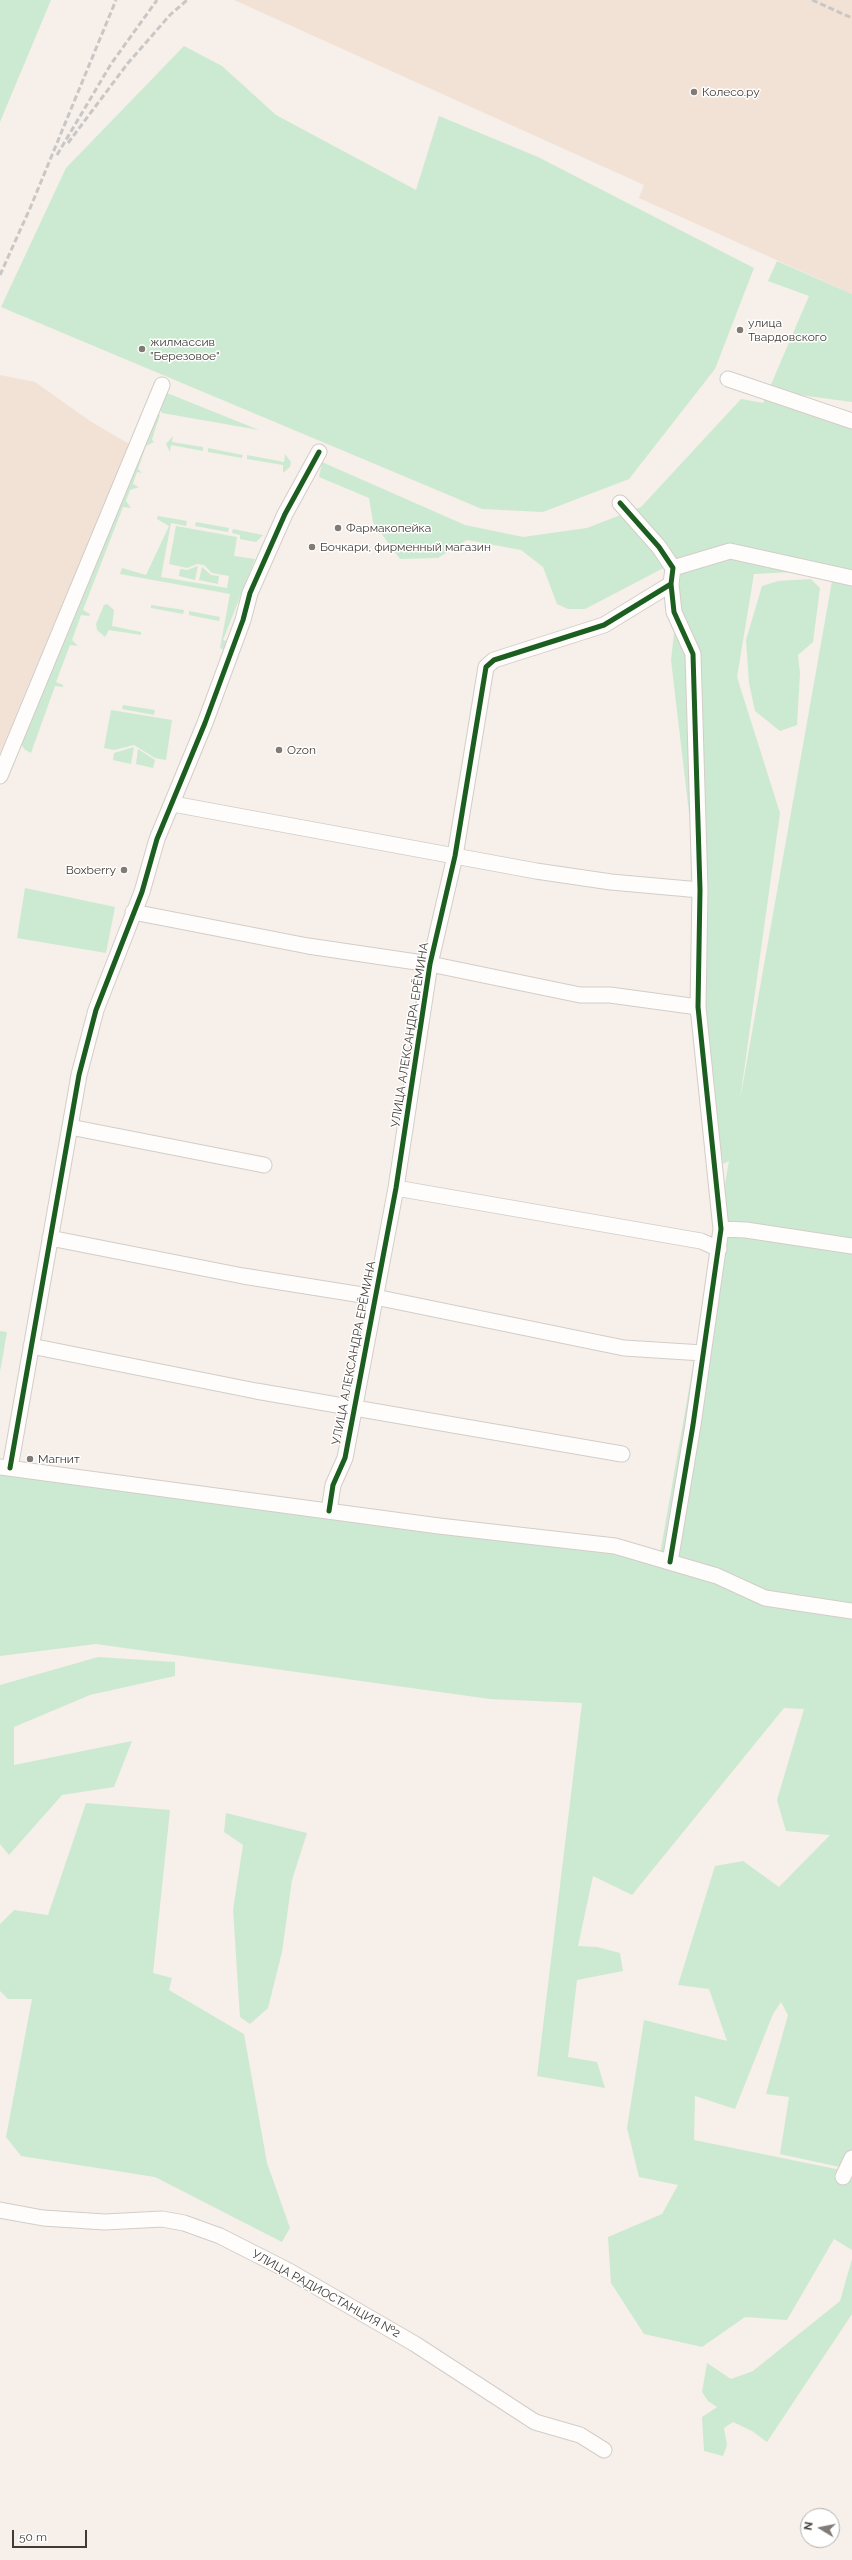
<!DOCTYPE html>
<html>
<head>
<meta charset="utf-8">
<style>
	body { margin:0 }
	#map { position:relative; width:852px; height:2560px; overflow:hidden; background:#f7efe9; font-family:Raleway,sans-serif }
	canvas { display:block }
	.north { position:absolute; left:800px; top:2508px; width:40px; height:40px; box-sizing:border-box; background:#fff; border:1px solid #b3b1af; border-radius:50%; rotate:280deg; font-size:11px; font-weight:700; line-height:16px; text-align:center; color:#413b37 }
	.north::after { content:''; display:block; margin:auto; width:14px; height:18px; background:#817a75; clip-path:polygon(50% 0,100% 100%,50% 72%,0 100%) }
	.scale { position:absolute; left:12px; top:2530px; width:75px; height:18px; box-sizing:border-box; border:2px solid #413b37; border-top:0; padding-left:5px; font-size:12px; line-height:14px; white-space:nowrap; color:#413b37; -webkit-text-stroke:3px #fff; paint-order:stroke }
</style>
</head>
<body>
<div id="map">
<canvas width="852" height="2560"></canvas>
<div class="north">N</div>
<div class="scale">50 m</div>
</div>
<script>
const ctx = document.querySelector('canvas').getContext('2d');
ctx.lineJoin = 'round';
function fill(path, color) { ctx.fillStyle = color; ctx.fill(path, 'evenodd'); }
const shape = rows => new Path2D(rows.map(r => 'M' + r).join(''));
function trace(path, color, width, dash) { ctx.strokeStyle = color; ctx.lineWidth = width; ctx.lineCap = dash ? 'butt' : 'round'; ctx.setLineDash(dash || []); ctx.stroke(path); }
function drawText(font, color, halo, rows, align = 'center') {
  ctx.font = font + ' Raleway,sans-serif'; ctx.lineWidth = 3; ctx.setLineDash([]); ctx.textBaseline = 'middle'; ctx.strokeStyle = halo; ctx.fillStyle = color; for (const [text, x, y, turn = 0] of rows) {
    ctx.save(); ctx.translate(x, y); ctx.rotate((+turn || 0) * Math.PI / 180); ctx.textAlign = isNaN(turn) ? turn : align; if (halo) ctx.strokeText(text, 0, 0); ctx.fillText(text, 0, 0); ctx.restore();
  }
}
const built = shape([
	[234,0,852,0,852,294,639,198,644,185],
	[0,375,35,382,90,421,129,444,0,753]
]);
const green = shape([
	[0,0,51,0,0,122],
	[184,46,222,66,276,115,416,190,439,116,538,157,754,268,715,369,629,479,543,512,482,509,1,307,66,168],
	[777,261,852,294,852,402,800,395,801,405,852,428,852,2250,834,2239,787,2320,745,2317,702,2347,644,2334,611,2283,608,2237,662,2214,678,2185,639,2177,627,2128,644,2020,727,2041,709,1989,678,1985,715,1866,743,1861,779,1887,830,1835,786,1831,777,1800,804,1709,784,1708,632,1895,593,1876,578,1946,597,1947,620,1953,623,1971,577,1980,568,2057,597,2062,605,2088,537,2076,582,1703,490,1699,96,1644,0,1656,0,1473,660,1554,729,1161,723,1164,706,1068,698,889,671,660,681,570,677,561,585,609,568,609,557,604,543,567,521,550,467,540,438,558,400,559,373,522,369,498,319,477,322,462,465,525,523,537,587,528,641,507,741,399,763,403,809,296,768,281],
	[834,570,740,1100,780,813,737,677,754,574],
	[781,2002,788,2015,766,2094,789,2097,780,2154,844,2168,841,2170,694,2140,695,2096,735,2109,773,2014],
	[167,393,259,430,162,413,157,406],
	[156,412,160,415,154,433,152,440,154,442,146,446,138,469,142,473,137,472,133,484,139,487,130,490,126,501,131,508,123,507,83,610,90,614,89,616,81,615,72,640,78,646,70,645,56,682,63,685,63,687,55,686,31,753,24,749,21,743],
	[173,436,172,442,203,447,203,451,171,445,170,452,166,444],
	[208,448,243,455,242,458,208,452],
	[285,454,291,462,290,467,283,473,283,465,247,459,247,455,284,462],
	[158,516,187,521,186,526,171,523,161,577,227,588,229,576,212,573,204,565,197,564,187,568,169,564,176,526,237,537,234,556,255,559,223,640,230,642,226,651,220,648,230,594,120,574,122,568,146,575,169,526,157,519],
	[196,522,229,528,228,532,195,526],
	[233,529,263,535,256,542,240,539,240,535,232,533],
	[198,566,195,580,179,576,180,569,187,570],
	[202,567,211,575,219,576,218,584,199,580],
	[811,579,820,588,813,642,798,655,800,673,797,725,780,731,755,711,749,683,746,640,762,586,778,581],
	[107,604,114,610,112,626,141,632,141,635,109,630,105,637,97,630,96,624,104,605],
	[151,605,184,610,183,614,151,608],
	[189,611,220,617,219,621,189,615],
	[123,705,155,710,154,715,122,709],
	[111,710,172,720,166,760,155,758,134,745,114,750,104,748],
	[134,747,131,764,113,760,114,753],
	[138,749,155,760,153,768,136,764],
	[25,888,115,907,106,953,17,938],
	[0,1331,7,1332,0,1372],
	[98,1657,175,1662,175,1676,90,1695,14,1727,14,1765,132,1741,114,1787,62,1795,9,1855,0,1844,0,1685],
	[86,1803,170,1810,153,1973,172,1978,169,1990,244,2034,267,2163,290,2228,282,2242,155,2177,21,2156,6,2137,32,1999,8,1999,0,1991,0,1924,14,1910,48,1915],
	[226,1813,307,1833,292,1880,282,1952,268,2008,250,2024,240,2017,233,1910,243,1845,224,1832],
	[852,2259,852,2314,767,2442,752,2431,733,2422,724,2428,727,2445,723,2456,704,2451,702,2417,717,2407,708,2401,702,2392,707,2363,731,2379,753,2371,840,2301]
]);
const minor = shape([
	[728,379,852,421],
	[620,503,659,547,673,568,671,584,674,612,693,654,700,890,698,1007,721,1229,693,1425,670,1562],
	[673,568,730,551,852,578],
	[0,776,162,385],
	[173,804,536,871,611,882,700,890],
	[133,912,308,946,430,964,580,995,610,995,698,1007],
	[70,1127,264,1165],
	[396,1188,701,1241,719,1249],
	[721,1229,746,1230,852,1246],
	[50,1238,243,1276,375,1297,624,1348,703,1353],
	[31,1346,256,1391,622,1454],
	[0,1467,439,1526,615,1546,717,1576,765,1598,852,1611],
	[10,1468,79,1075,96,1010,142,892,157,839,205,723,243,620,250,593,285,514,319,452],
	[329,1511,333,1485,345,1458,396,1188,430,964,455,856,486,667,494,660,604,625,671,584],
	[843,2177,852,2158],
	[0,2210,43,2218,105,2222,162,2219,184,2223,220,2236,289,2271,415,2344,535,2422,580,2435,604,2450]
]);
const rail = shape([
	[812,0,852,18],
	[68,143,128,63,170,15,187,0],
	[57,155,111,64,157,0],
	[0,275,31,206,116,0]
]);
const cycleway = shape([
	[620,503,659,547,673,568,671,584,674,612,693,654,700,890,698,1007,721,1229,693,1425,670,1562],
	[10,1468,79,1075,96,1010,142,892,157,839,205,723,243,620,250,593,285,514,319,452],
	[329,1511,333,1485,345,1458,396,1188,430,964,455,856,486,667,494,660,604,625,671,584]
]);
const markers = [
	[694,92,4,"#817a75"],
	[740,330,4,"#817a75"],
	[142,349,4,"#817a75"],
	[338,528,4,"#817a75"],
	[312,547,4,"#817a75"],
	[279,750,4,"#817a75"],
	[124,870,4,"#817a75"],
	[30,1459,4,"#817a75"]
];
const poiNames = [
	["Колесо.ру",702,92],
	["улица",748,323],
	["Твардовского",748,337],
	["жилмассив",150,342],
	["\"Березовое\"",150,356],
	["Фармакопейка",346,528],
	["Бочкари, фирменный магазин",320,547],
	["Ozon",287,750],
	["Boxberry",116,870,"right"],
	["Магнит",38,1459]
];
const streetNames = [
	["УЛИЦА АЛЕКСАНДРА ЕРЁМИНА",410,1035,-81],
	["УЛИЦА АЛЕКСАНДРА ЕРЁМИНА",354,1353,-79],
	["УЛИЦА РАДИОСТАНЦИЯ №2",326,2294,29]
];
fill(built, '#f2e2d6');
fill(green, '#ccead2');
trace(minor, '#d3cdc8', 17);
trace(minor, '#fefdfc', 15);
trace(rail, '#c9c7c6', 3, [6, 3]);
trace(cycleway, '#1b5e20', 5);
for (const [x, y, r, color] of markers) { const dot = new Path2D(); dot.arc(x, y, r, 0, 2 * Math.PI); ctx.fillStyle = color; ctx.fill(dot); trace(dot, '#fff', 1.5); }
drawText('12px', '#413b37', '#fff', poiNames, 'left');
drawText('12px', '#413b37', '#fff', streetNames);
</script>
</body>
</html>
